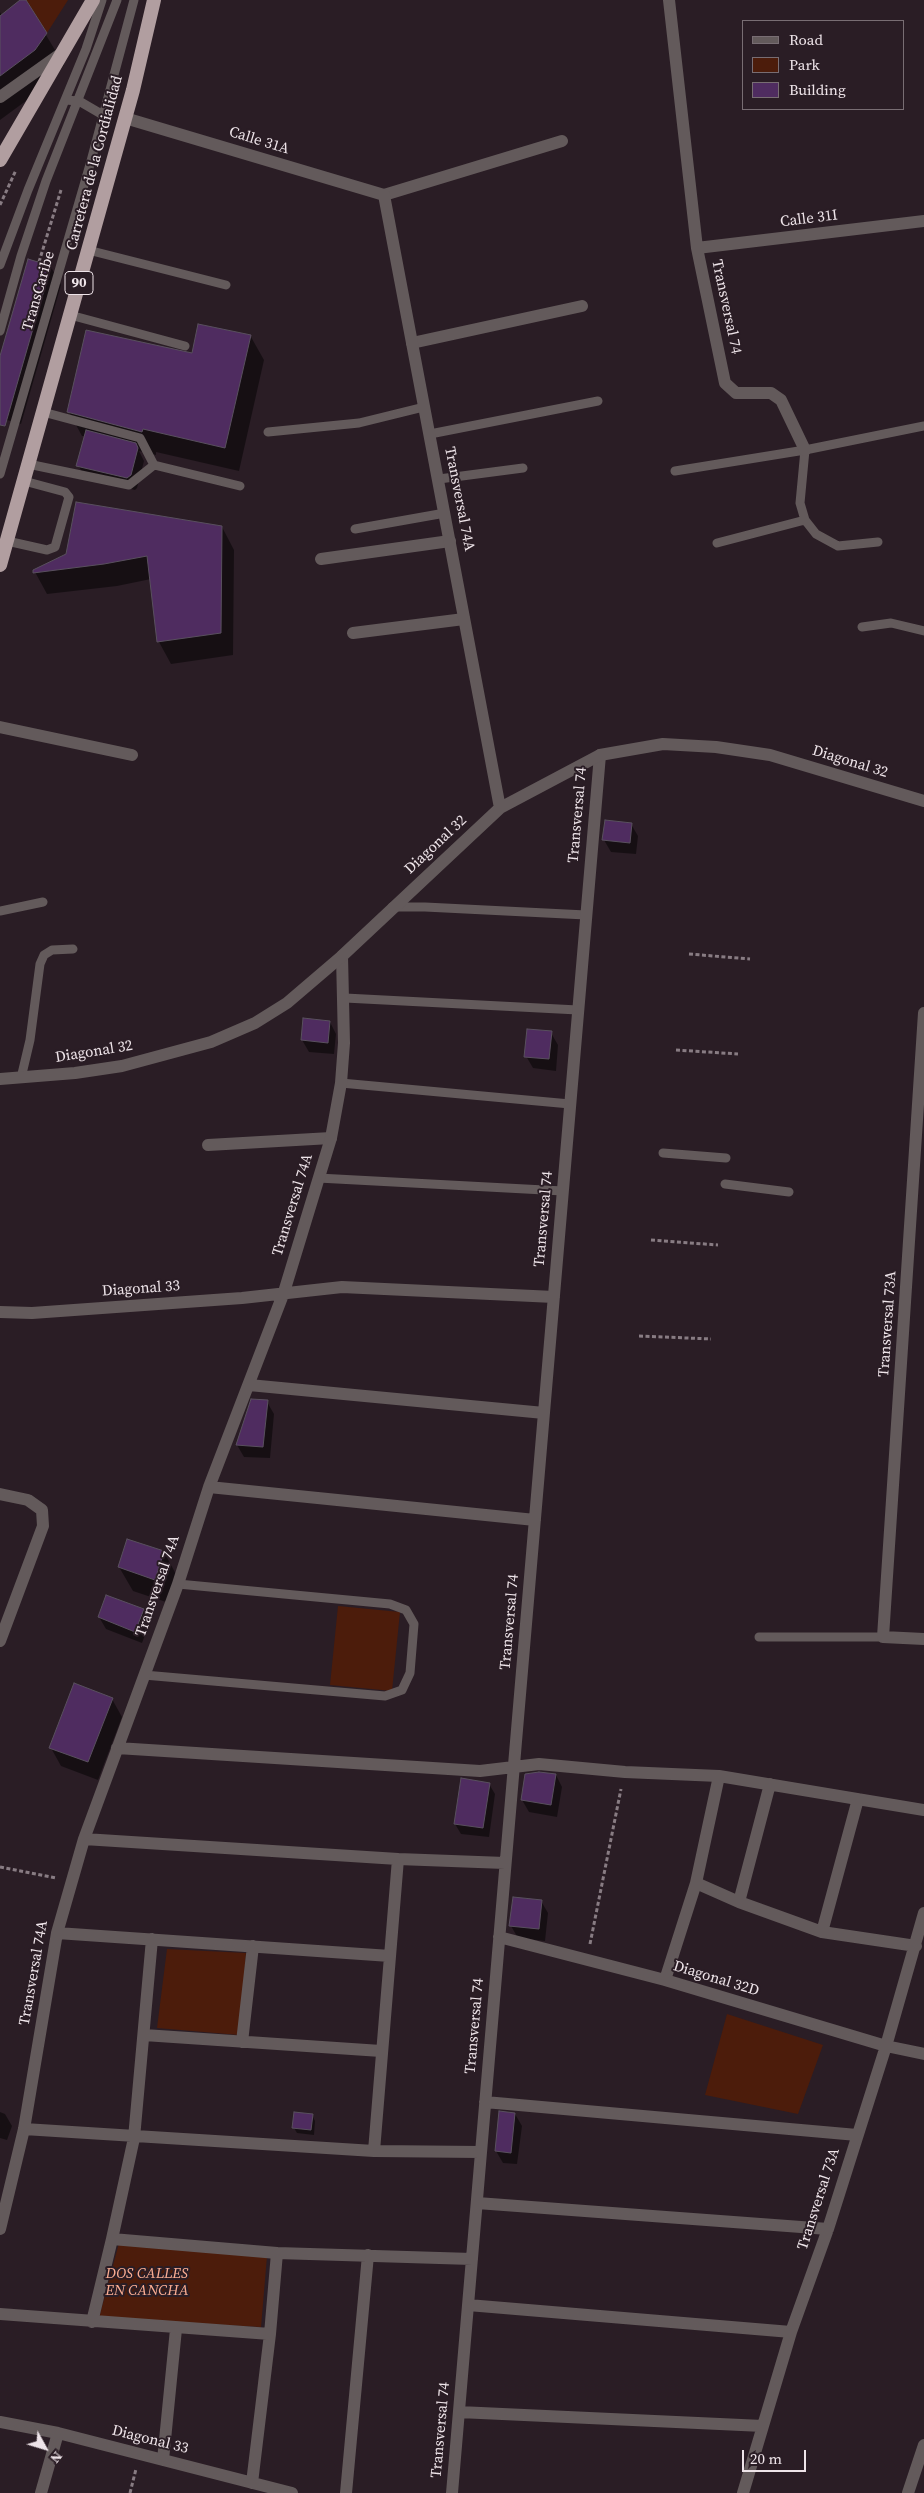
<!DOCTYPE html>
<html>
<head>
<meta charset="utf-8">
<style>
	body { margin:0 }
	#map { position:relative; width:924px; height:2493px; overflow:hidden; background:#2a1d25; font-family:"Source Serif 4",serif }
	canvas { display:block }
	.legend { position:absolute; left:742px; top:20px; width:162px; height:90px; box-sizing:border-box; background:#2a1d25; border:1px solid #786d73; margin:0; padding:6px 9px; list-style:none; font-size:15px; color:#eee4e9 }
	.legend li { display:flex; align-items:center; gap:10px; height:25px }
	.legend b { width:25px; border:1px solid #786d73 }
	.north { position:absolute; left:20px; top:2423px; width:50px; height:50px; -webkit-text-stroke:4px #2a1d25; paint-order:stroke; rotate:129deg; font-size:14px; font-weight:700; line-height:20px; text-align:center; color:#eee4e9 }
	.north::after { content:''; display:block; margin:auto; width:18px; height:22px; background:#eee4e9; clip-path:polygon(50% 0,100% 100%,50% 72%,0 100%) }
	.scale { position:absolute; left:742px; top:2450px; width:64px; height:22px; box-sizing:border-box; border:2px solid #eee4e9; border-top:0; padding-left:6px; font-size:15px; line-height:18px; white-space:nowrap; color:#eee4e9; -webkit-text-stroke:4px #2a1d25; paint-order:stroke }
</style>
</head>
<body>
<div id="map">
<canvas width="924" height="2493"></canvas>
<ul class="legend">
<li><b style="height:6px;background:#635a5b"></b>Road</li>
<li><b style="height:14px;background:#4c1c0b"></b>Park</li>
<li><b style="height:14px;background:#4f2c60"></b>Building</li>
</ul>
<div class="north">N</div>
<div class="scale">20 m</div>
</div>
<script>
const ctx = document.querySelector('canvas').getContext('2d');
ctx.lineJoin = 'round';
function fill(path, color) { ctx.fillStyle = color; ctx.fill(path, 'evenodd'); }
const shape = rows => new Path2D(rows.map(r => 'M' + r).join(''));
function trace(path, color, width, dash) { ctx.strokeStyle = color; ctx.lineWidth = width; ctx.lineCap = dash ? 'butt' : 'round'; ctx.setLineDash(dash || []); ctx.stroke(path); }
function drawText(font, color, halo, rows, align = 'center') {
  ctx.font = font + ' "Source Serif 4",serif'; ctx.lineWidth = 4; ctx.setLineDash([]); ctx.textBaseline = 'middle'; ctx.strokeStyle = halo; ctx.fillStyle = color; for (const [text, x, y, turn = 0] of rows) {
    ctx.save(); ctx.translate(x, y); ctx.rotate((+turn || 0) * Math.PI / 180); ctx.textAlign = isNaN(turn) ? turn : align; if (halo) ctx.strokeText(text, 0, 0); ctx.fillText(text, 0, 0); ctx.restore();
  }
}
const green = shape([
	[26,0,68,0,47,33],
	[338,1606,400,1612,392,1691,330,1685],
	[167,1949,246,1953,239,2035,157,2028],
	[727,2014,823,2045,798,2114,705,2095],
	[119,2243,267,2256,261,2327,99,2318]
]);
const shadow = shape([
	[22,0,25,0,64,65,53,81,0,120,0,12,2,16],
	[51,267,61,285,21,424,0,418,0,360],
	[199,325,251,337,264,360,239,471,156,452,156,455,139,451,144,461,137,488,135,490,85,477,78,465,85,436,82,436,69,412,193,355],
	[222,527,234,550,233,655,171,664,159,642,151,579,117,586,47,594,35,572,67,555],
	[631,824,638,836,636,854,611,852,604,840],
	[330,1022,336,1034,334,1054,309,1052,302,1040],
	[551,1033,558,1045,556,1071,533,1068,526,1056],
	[267,1402,274,1414,270,1458,244,1457,237,1445],
	[164,1552,177,1576,169,1603,133,1591,119,1567],
	[143,1610,150,1622,142,1643,106,1629,99,1617],
	[112,1699,122,1717,98,1780,61,1766,51,1748],
	[556,1775,562,1787,557,1817,529,1812,522,1800],
	[489,1784,495,1794,489,1837,461,1834,455,1824],
	[541,1901,548,1913,545,1941,518,1938,511,1926],
	[0,2112,5,2114,12,2126,7,2140,0,2138],
	[515,2114,522,2126,517,2164,503,2163,496,2151],
	[312,2115,315,2121,314,2135,297,2133,294,2128]
]);
const building = shape([
	[20,0,26,0,47,33,35,50,0,76,0,16,20,0],
	[28,259,51,266,5,426,0,425,0,356,28,259],
	[198,324,251,335,225,448,143,429,142,432,67,412,86,330,192,353,198,324],
	[86,430,136,443,138,448,131,475,127,478,76,466,86,430],
	[76,502,222,526,221,633,157,642,147,556,104,564,33,573,33,570,66,554,76,502],
	[605,820,632,823,630,843,602,840,605,820],
	[303,1018,330,1021,328,1043,301,1040,303,1018],
	[527,1029,552,1031,549,1059,524,1057,527,1029],
	[251,1399,268,1400,263,1447,236,1445,251,1399],
	[127,1539,164,1551,155,1580,118,1567,127,1539],
	[106,1595,144,1609,135,1632,98,1617,106,1595],
	[74,1683,113,1698,88,1762,49,1748,74,1683],
	[539,1772,556,1774,551,1805,521,1800,525,1774,539,1772],
	[461,1778,490,1783,483,1828,454,1824,461,1778],
	[513,1897,542,1900,539,1929,509,1926,513,1897],
	[499,2111,515,2113,511,2153,495,2151,499,2111],
	[294,2112,313,2114,311,2130,292,2128,294,2112]
]);
const path = shape([
	[0,205,16,170],
	[39,262,61,190],
	[689,954,750,959],
	[676,1050,738,1054],
	[651,1240,718,1245],
	[639,1336,711,1339],
	[0,1867,56,1878],
	[590,1944,621,1789],
	[130,2493,136,2469]
]);
const service = shape([
	[65,100,79,101,103,115],
	[88,250,226,285],
	[0,265,28,190,86,49,102,0],
	[70,315,185,346],
	[0,331,21,256,46,181,117,0],
	[43,412,140,438,154,465,240,486],
	[268,432,359,423,424,407],
	[430,434,598,401],
	[805,450,800,503,805,520,816,534,838,546,878,542],
	[28,464,129,485,154,465],
	[675,471,805,450,924,426],
	[0,474,91,161,134,0],
	[439,479,523,468],
	[355,529,445,513],
	[7,541,47,550,55,547,69,497,65,492,24,481],
	[717,543,805,520],
	[862,627,891,623,924,631],
	[392,907,425,907,586,915],
	[0,911,43,902],
	[345,998,578,1010],
	[21,1078,30,1040,40,964,44,955,52,950,73,949],
	[341,1083,570,1104],
	[663,1153,726,1158],
	[318,1178,563,1191],
	[725,1184,789,1192],
	[759,1637,883,1637],
	[144,1675,385,1696,402,1690,410,1673,414,1624,406,1610,390,1604,178,1584]
]);
const pedestrian = shape([
	[208,1145,331,1138]
]);
const minor = shape([
	[669,0,697,248,725,383,736,393,771,393,781,400,805,450],
	[0,97,62,53],
	[384,195,562,141],
	[697,248,924,221],
	[412,343,582,306],
	[321,559,450,541],
	[353,633,464,619],
	[0,727,132,755],
	[924,1013,883,1637,924,1639],
	[0,1312,32,1313,242,1298,342,1287,554,1297],
	[249,1385,544,1413],
	[209,1487,535,1520],
	[0,1494,28,1500,42,1510,43,1526,0,1641],
	[117,1748,480,1771,539,1764,625,1772,719,1776,924,1810],
	[84,1839,398,1859,505,1863],
	[696,1883,739,1902,822,1932,916,1946],
	[739,1902,770,1784],
	[822,1932,858,1799],
	[57,1933,390,1956],
	[499,1937,665,1980,886,2046,924,2054],
	[665,1980,696,1883,719,1776],
	[144,2035,381,2051],
	[242,2042,253,1946],
	[485,2102,857,2135],
	[24,2129,374,2151,481,2152],
	[374,2151,398,1859],
	[477,2203,828,2229],
	[0,2229,24,2129,57,1933,84,1839,178,1584,209,1487,284,1292,331,1138,341,1083,344,1043,342,956],
	[112,2239,277,2253,472,2259],
	[468,2305,791,2332],
	[0,2314,270,2334],
	[92,2322,112,2239,134,2138,152,1939],
	[459,2412,763,2426],
	[0,2422,58,2433,292,2493],
	[163,2460,176,2329],
	[252,2483,270,2334,277,2253],
	[41,2493,58,2433],
	[346,2493,368,2255],
	[452,2493,600,755],
	[743,2493,791,2332,828,2229,886,2046,924,1913],
	[908,2493,924,2445]
]);
const tertiary = shape([
	[125,118,384,195,500,808],
	[0,1079,75,1073,122,1066,211,1042,255,1023,287,1003,342,956,500,808,600,755,663,744,716,747,770,755,924,801]
]);
const trunk = shape([
	[0,160,93,0],
	[0,565,133,90,154,0]
]);
const shields = [
	[79,283,28]
];
const shieldNames = [
	["90",79,283]
];
const streetNames = [
	["Calle 31A",259,141,17],
	["Carretera de la Cordialidad",95,163,-75],
	["Calle 31I",809,219,-7],
	["TransCaribe",39,291,-74],
	["Transversal 74",726,307,78],
	["Transversal 74A",459,499,79],
	["Diagonal 32",850,762,17],
	["Transversal 74",578,815,-85],
	["Diagonal 32",436,845,-43],
	["Diagonal 32",94,1052,-9],
	["Transversal 74A",293,1205,-73],
	["Transversal 74",544,1219,-85],
	["Diagonal 33",141,1289,-4],
	["Transversal 73A",888,1324,-86],
	["Transversal 74A",158,1586,-71],
	["Transversal 74",510,1622,-85],
	["Transversal 74A",34,1973,-80],
	["Diagonal 32D",716,1979,17],
	["Transversal 74",475,2026,-85],
	["Transversal 73A",819,2199,-72],
	["Transversal 74",441,2430,-85],
	["Diagonal 33",150,2440,14]
];
const parkNames = [
	["DOS CALLES",147,2274],
	["EN CANCHA",147,2291]
];
fill(green, '#4c1c0b');
fill(shadow, '#0007');
fill(building, '#4f2c60');
trace(building, '#59505e', 1);
trace(path, '#887c83', 3, [4, 2.5]);
trace(service, '#635a5b', 9);
trace(pedestrian, '#635a5b', 12);
trace(minor, '#635a5b', 12);
trace(tertiary, '#635a5b', 12);
trace(trunk, '#b19ea0', 14);
for (const [x, y, w] of shields) { const box = new Path2D(); box.roundRect(x - w / 2, y - 11.5, w, 23, 4); ctx.fillStyle = '#2a1d25'; ctx.fill(box); trace(box, '#eee4e9', 1); }
drawText('bold 14px', '#eee4e9', null, shieldNames);
drawText('15px', '#eee4e9', '#2a1d25', streetNames);
drawText('italic 15px', '#fcae93', '#2a1d25', parkNames);
</script>
</body>
</html>
